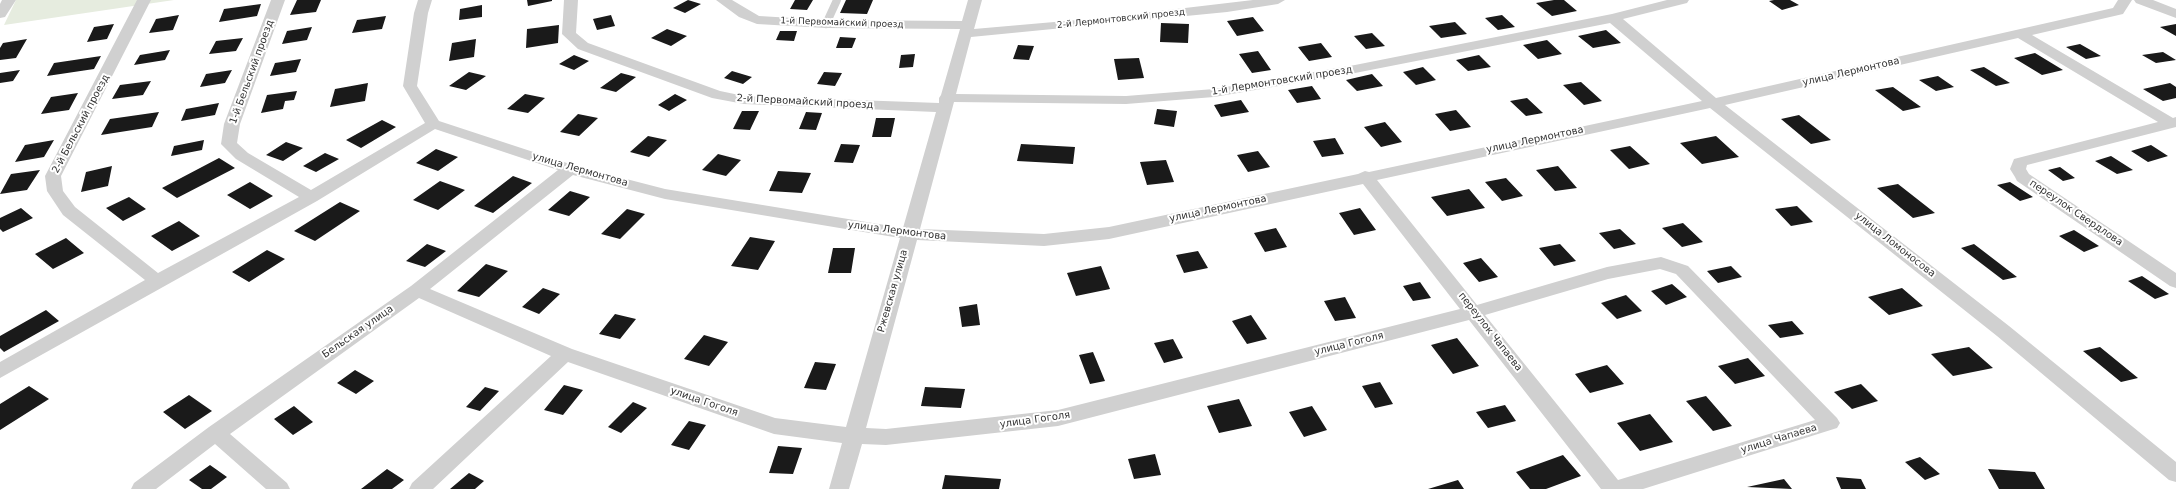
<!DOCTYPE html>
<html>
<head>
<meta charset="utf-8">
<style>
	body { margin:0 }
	canvas { display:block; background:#fff }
</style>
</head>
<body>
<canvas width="2176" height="489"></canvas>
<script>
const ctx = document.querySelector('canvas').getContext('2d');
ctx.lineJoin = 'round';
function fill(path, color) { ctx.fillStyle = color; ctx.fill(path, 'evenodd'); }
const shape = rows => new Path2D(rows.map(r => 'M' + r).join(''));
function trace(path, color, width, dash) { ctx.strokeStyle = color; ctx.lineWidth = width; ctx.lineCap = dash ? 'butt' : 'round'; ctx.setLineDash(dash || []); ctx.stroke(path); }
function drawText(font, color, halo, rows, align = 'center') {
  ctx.font = font + ' "DejaVu Sans",sans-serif'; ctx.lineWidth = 4; ctx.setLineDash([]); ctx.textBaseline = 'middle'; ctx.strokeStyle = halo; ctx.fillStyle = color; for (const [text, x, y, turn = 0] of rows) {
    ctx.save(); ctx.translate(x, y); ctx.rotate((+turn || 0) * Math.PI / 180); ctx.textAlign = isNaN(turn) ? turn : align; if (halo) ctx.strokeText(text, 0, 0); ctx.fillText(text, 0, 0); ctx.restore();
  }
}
const green = shape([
	[16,0,174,0,4,25]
]);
const building = shape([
	[297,0,321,0,316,12,290,15],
	[527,0,552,0,552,1,528,6],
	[688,0,701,4,685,13,673,8],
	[795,0,813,0,807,10,790,9],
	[846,0,873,0,867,14,840,13],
	[1554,0,1564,0,1577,11,1552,16,1536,3],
	[1774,0,1790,0,1799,5,1782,10,1769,1],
	[261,4,257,16,219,22,224,9],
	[482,5,482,17,459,20,460,9],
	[179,15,173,30,149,33,156,19],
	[611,15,615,26,597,30,593,19],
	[1502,15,1515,27,1498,30,1485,18],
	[386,16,382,29,352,33,357,20],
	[1253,17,1264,31,1237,36,1227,21],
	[1455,22,1467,34,1441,38,1429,26],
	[1161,23,1189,24,1188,43,1160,42],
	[114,24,107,39,87,42,94,27],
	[2176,24,2176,36,2160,27],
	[559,25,558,43,526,48,527,29],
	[312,27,307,40,282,44,287,31],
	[667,29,687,36,671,46,651,38],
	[1606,30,1621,43,1593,48,1578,36],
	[780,31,797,31,794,41,776,40],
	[1372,33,1385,46,1366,49,1354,36],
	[840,37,856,38,852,48,836,48],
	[243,38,236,51,209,54,216,41],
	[27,39,16,58,0,60,0,48,3,43],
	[476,39,474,57,449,61,452,43],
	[1547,40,1562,54,1538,59,1523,45],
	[1321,43,1332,57,1309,61,1298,47],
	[2080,44,2101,56,2086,59,2066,47],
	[1018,45,1034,46,1029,60,1013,59],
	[170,50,165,60,134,65,140,55],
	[1258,51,1271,70,1252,73,1239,54],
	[2163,52,2176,60,2156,63,2142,55],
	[2035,53,2063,70,2042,75,2014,58],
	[915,54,913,67,899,68,901,55],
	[574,55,589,61,574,70,559,64],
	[1479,55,1491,67,1468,71,1456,60],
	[101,56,94,69,47,76,54,63],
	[1139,58,1144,78,1118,80,1114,59],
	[301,59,296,72,270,76,275,63],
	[1423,67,1436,80,1416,85,1403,72],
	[1984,67,2010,83,1996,86,1970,70],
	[20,70,13,81,0,83,0,73],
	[232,70,225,83,200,87,206,74],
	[732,71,752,77,743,84,724,78],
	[469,72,486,76,466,90,449,86],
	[824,72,842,73,835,86,817,84],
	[621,73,636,77,616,92,600,88],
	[1372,74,1383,86,1357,91,1346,80],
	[1938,76,1954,87,1936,91,1919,80],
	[151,81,143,95,112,99,120,85],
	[1581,82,1602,101,1584,105,1563,85],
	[368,83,365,101,330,107,335,89],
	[2170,83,2176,87,2176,98,2163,101,2143,89],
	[1312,86,1321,99,1297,103,1288,90],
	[1893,87,1921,107,1903,111,1875,90],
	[297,91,294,100,285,101,283,109,261,113,267,95],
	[78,93,69,110,41,114,51,97],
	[525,94,545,98,528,113,507,109],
	[675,94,687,100,669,111,658,105],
	[1527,98,1543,113,1526,116,1510,101],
	[1241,100,1249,112,1221,117,1214,105],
	[219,103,215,115,181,121,186,109],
	[1157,109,1177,111,1174,127,1154,124],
	[1456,110,1471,127,1450,131,1435,114],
	[742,111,759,111,750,130,733,129],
	[159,112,152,127,101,135,110,119],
	[806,112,822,113,816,130,799,129],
	[578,114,598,118,579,136,560,132],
	[1799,115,1831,140,1811,144,1781,119],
	[876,118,895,118,891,137,872,137],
	[382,120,396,127,361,148,346,140],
	[1385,122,1402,142,1381,147,1364,127],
	[648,136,667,140,649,157,630,152],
	[1716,136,1739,157,1702,164,1680,143],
	[1335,138,1344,154,1322,157,1313,141],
	[54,140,44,157,15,162,25,145],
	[204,140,202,150,171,156,174,146],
	[286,142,303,148,283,161,266,155],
	[841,144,860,145,853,163,834,162],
	[1021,144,1075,147,1073,164,1017,161],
	[2151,145,2168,156,2148,162,2131,151],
	[1630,146,1650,164,1629,169,1610,150],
	[436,149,458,157,438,171,416,163],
	[1258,151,1270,167,1248,172,1237,155],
	[325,153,339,159,316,172,303,166],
	[718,154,741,160,726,176,702,170],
	[2111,156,2133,170,2117,174,2095,161],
	[219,158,235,168,177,198,162,188],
	[1166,160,1174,182,1147,185,1140,162],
	[112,166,108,186,81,192,86,172],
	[1558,166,1577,188,1555,191,1536,170],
	[2060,167,2075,178,2063,181,2048,170],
	[40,170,27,190,0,194,11,174],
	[778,171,811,173,802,193,769,191],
	[513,176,532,183,493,213,474,206],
	[1506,178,1523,196,1502,201,1485,182],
	[440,181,465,190,438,210,413,200],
	[250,182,273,196,250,209,227,195],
	[2010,182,2033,197,2020,201,1997,185],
	[1898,184,1935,213,1913,218,1877,188],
	[1469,189,1485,208,1447,216,1431,197],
	[570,191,590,197,569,216,548,210],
	[129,197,146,209,123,221,106,208],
	[340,202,360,211,315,241,294,231],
	[1797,206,1813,222,1791,226,1775,209],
	[21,208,33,218,3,232,0,229,0,218],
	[1360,208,1376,230,1354,235,1339,213],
	[627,209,645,214,620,239,601,234],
	[179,221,200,236,172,251,151,236],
	[1683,223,1703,242,1682,247,1662,228],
	[1276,228,1287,247,1265,252,1254,233],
	[1620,229,1636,244,1614,249,1599,233],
	[2074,230,2099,246,2084,252,2059,236],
	[750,237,775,241,758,270,731,266],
	[66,238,84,253,53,269,35,254],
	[427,244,446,251,425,267,406,261],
	[1560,244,1576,261,1554,266,1539,248],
	[1974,244,2017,277,2003,280,1961,248],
	[833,248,855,248,851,273,828,273],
	[267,250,285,259,249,282,232,272],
	[1198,251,1208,268,1184,273,1176,255],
	[1481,258,1498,277,1479,282,1463,263],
	[486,264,508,271,479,297,457,291],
	[1101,266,1110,289,1076,296,1067,273],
	[1731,266,1742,277,1718,283,1707,271],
	[2142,276,2169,294,2155,299,2128,281],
	[1420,282,1431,298,1413,301,1403,286],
	[1672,284,1687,297,1666,305,1651,291],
	[543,288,560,294,539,314,522,307],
	[1902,288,1923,306,1889,315,1868,297],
	[1626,295,1642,311,1617,319,1601,303],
	[1345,297,1356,318,1335,321,1324,301],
	[977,304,980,325,962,327,959,307],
	[46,310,59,321,4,352,0,348,0,336],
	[615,314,636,319,620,339,599,334],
	[1251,315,1267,339,1247,344,1232,321],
	[1792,321,1804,334,1780,338,1768,325],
	[704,335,728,342,709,366,684,359],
	[1457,338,1479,366,1453,374,1431,345],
	[1173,339,1183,358,1164,363,1154,343],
	[1969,347,1993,368,1953,376,1931,354],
	[2100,347,2138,378,2121,382,2083,351],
	[1093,352,1105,381,1090,384,1079,355],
	[1748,358,1765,376,1735,384,1718,366],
	[815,362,836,364,826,390,804,388],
	[1607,365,1624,384,1590,393,1575,374],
	[355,370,374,381,356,394,337,383],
	[1380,382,1393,404,1375,408,1362,386],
	[1861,384,1878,401,1852,409,1834,392],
	[564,385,583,390,563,415,544,410],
	[29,386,49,399,0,430,0,404],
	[485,387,499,391,480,411,466,407],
	[925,387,965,389,961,408,921,406],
	[189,395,212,411,185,429,163,412],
	[1706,396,1732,426,1713,431,1686,401],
	[1239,399,1252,426,1219,433,1207,406],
	[633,402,647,408,621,433,608,427],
	[1505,405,1516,421,1488,428,1476,412],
	[294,406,313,422,293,435,274,419],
	[1312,406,1327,430,1304,437,1289,412],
	[1650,414,1673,442,1640,451,1617,423],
	[689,421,706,425,689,450,671,445],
	[778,446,802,448,793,474,769,473],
	[1155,454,1161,475,1134,479,1128,459],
	[1563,455,1581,476,1546,489,1530,489,1516,472],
	[1920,457,1940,474,1925,480,1905,462],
	[210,465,227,477,211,489,202,489,189,480],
	[387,469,404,480,392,489,361,489],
	[1988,469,2035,472,2045,489,1999,489],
	[469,473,484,481,475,489,450,489],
	[945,475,1001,479,999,489,942,489],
	[1836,477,1861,479,1866,489,1841,489],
	[1784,479,1792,489,1747,487],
	[1458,480,1464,489,1428,489]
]);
const lane = shape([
	[826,24,837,0]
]);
const street = shape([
	[2,0,16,0,5,17,0,18,0,4,2,0],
	[137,0,151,0,61,176,63,191,75,207,158,273,299,197,236,159,221,144,224,124,271,0,285,0,240,124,237,143,248,153,311,190,425,123,403,86,414,13,418,0,432,0,428,13,417,86,439,121,576,166,665,189,903,228,936,112,744,104,712,98,578,49,562,34,564,0,578,0,576,33,588,43,720,91,744,96,939,103,939,98,941,95,960,29,826,28,757,24,739,17,716,0,732,0,759,16,826,20,962,21,968,0,982,0,974,29,1100,18,1253,0,1285,0,1278,4,1227,12,971,37,956,94,1126,96,1214,89,1355,65,1612,14,1667,0,1689,0,1687,3,1623,19,1716,98,2113,8,2118,0,2132,0,2123,14,2032,35,2173,118,2176,117,2176,127,2027,165,2026,169,2029,174,2176,273,2176,288,2170,286,2017,181,2015,177,2010,169,2014,159,2158,122,2018,38,1725,105,2009,326,2176,462,2176,482,2169,480,1997,336,1710,108,1377,180,1477,305,1607,267,1661,257,1688,266,1837,418,1840,423,1837,428,1643,489,1601,489,1469,320,1058,426,886,445,862,444,849,489,829,489,842,443,774,434,568,362,433,489,409,489,412,483,551,356,419,298,230,434,287,483,290,489,266,489,215,444,156,489,131,489,134,483,209,427,411,286,558,170,435,129,317,201,0,378,0,362,145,280,63,215,47,191,45,176,137,0],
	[1610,23,1702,101,1369,172,1365,171,1358,174,1109,227,1044,234,920,229,954,102,1126,104,1214,97,1355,73,1610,23],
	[573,175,665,199,900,238,846,427,775,418,572,349,430,289,573,175],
	[1363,184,1460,309,1058,410,886,429,866,428,917,240,1044,246,1109,239,1363,184],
	[1660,269,1676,274,1815,420,1618,480,1485,315,1608,279,1660,269],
	[2134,0,2153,0,2176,9,2176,18,2136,3,2134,0]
]);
const farStreetnames = [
	["2-й Лермонтовский проезд",1121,19,-6],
	["1-й Первомайский проезд",842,23,2]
];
const streetNames = [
	["1-й Бельский проезд",252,72,-70],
	["улица Лермонтова",1851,72,-13],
	["1-й Лермонтовский проезд",1282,81,-9],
	["2-й Первомайский проезд",805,102,3],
	["2-й Бельский проезд",81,124,-62],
	["улица Лермонтова",1535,140,-12],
	["улица Лермонтова",580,170,16],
	["улица Лермонтова",1218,209,-12],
	["переулок Свердлова",2076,213,34],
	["улица Лермонтова",897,231,7],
	["улица Ломоносова",1895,245,38],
	["Ржевская улица",893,291,-74],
	["Бельская улица",358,332,-35],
	["переулок Чапаева",1490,332,52],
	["улица Гоголя",1349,344,-14],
	["улица Гоголя",704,402,19],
	["улица Гоголя",1035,420,-8],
	["улица Чапаева",1779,439,-17]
];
fill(green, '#e6ecdf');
fill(building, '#1a1a1a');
trace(lane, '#d0d0d0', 8);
fill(street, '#d0d0d0');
drawText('9px', '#333', '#fff', farStreetnames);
drawText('10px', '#333', '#fff', streetNames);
</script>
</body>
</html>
